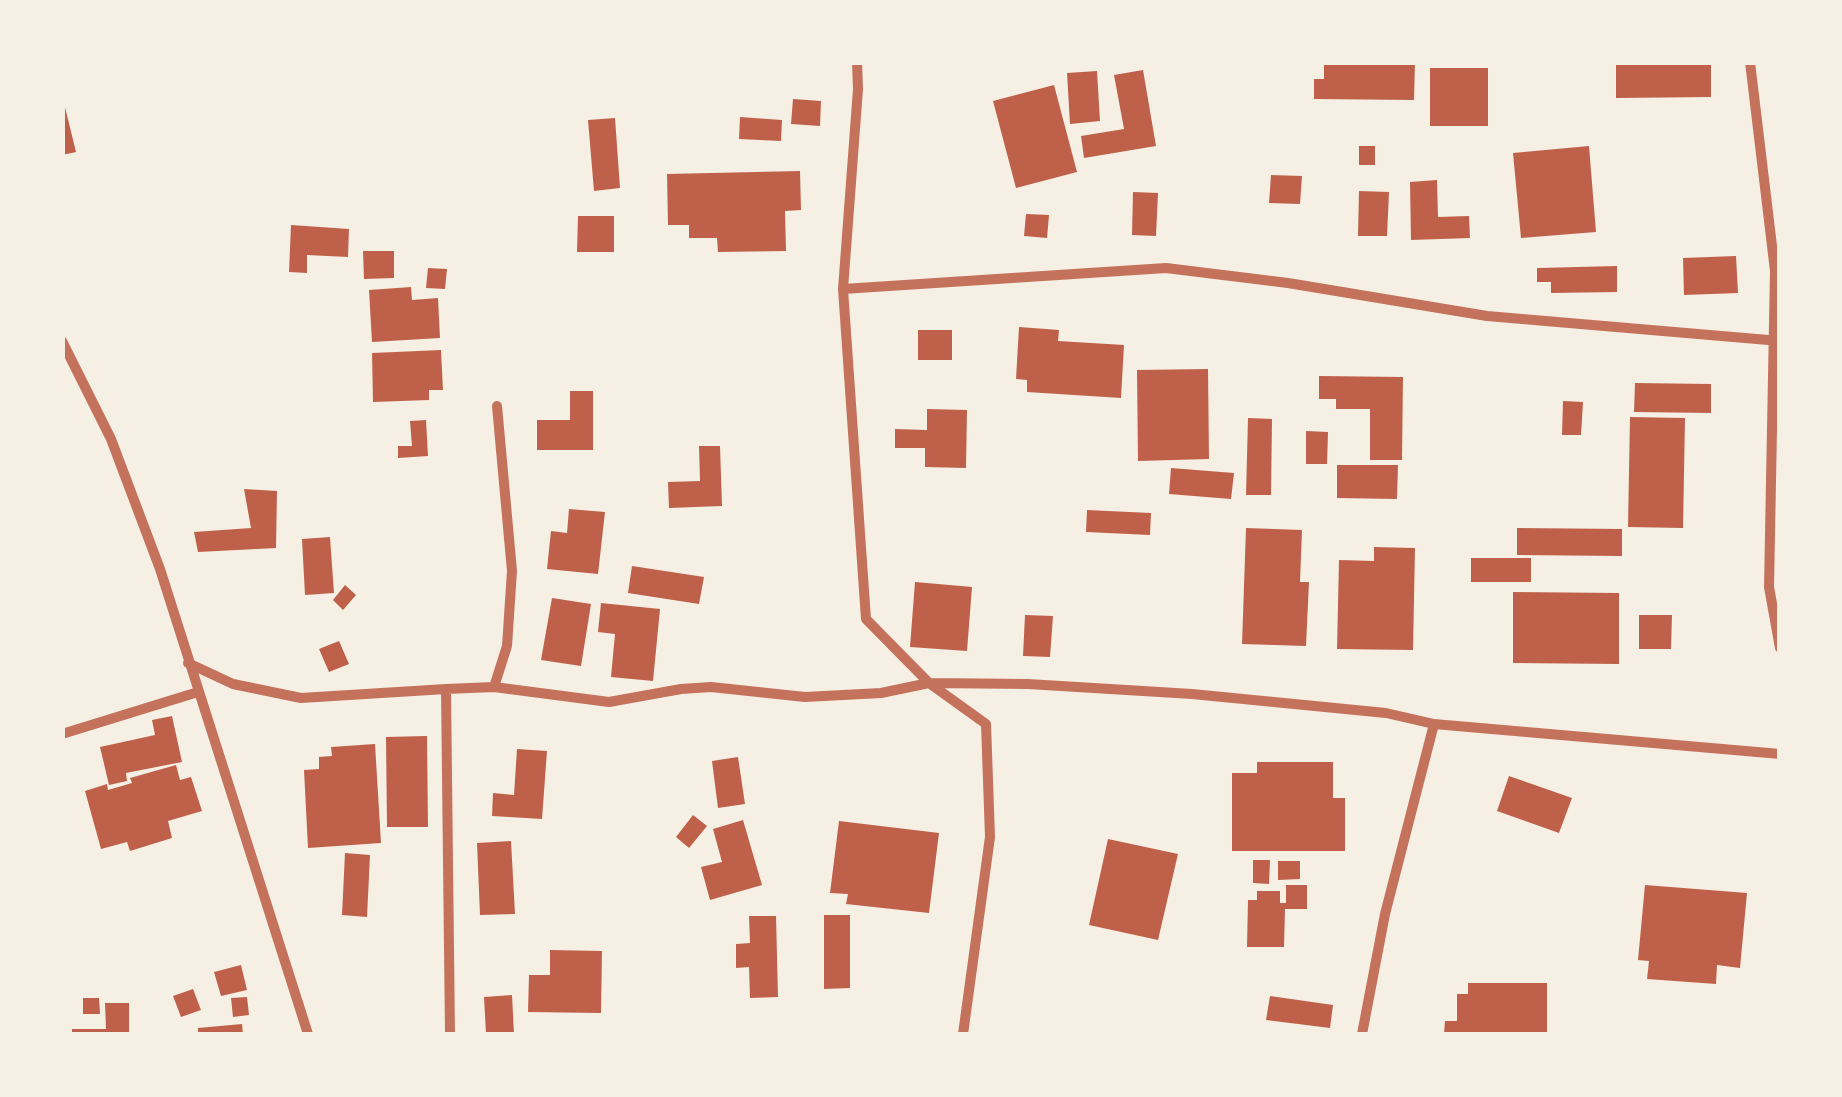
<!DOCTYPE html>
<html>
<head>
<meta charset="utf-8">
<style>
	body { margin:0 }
	#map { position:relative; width:1842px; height:1097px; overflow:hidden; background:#f6efe4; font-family:Barlow,sans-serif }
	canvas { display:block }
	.frame { position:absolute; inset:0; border:65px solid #f6efe4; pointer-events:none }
</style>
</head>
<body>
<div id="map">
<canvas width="1842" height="1097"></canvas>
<div class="frame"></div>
</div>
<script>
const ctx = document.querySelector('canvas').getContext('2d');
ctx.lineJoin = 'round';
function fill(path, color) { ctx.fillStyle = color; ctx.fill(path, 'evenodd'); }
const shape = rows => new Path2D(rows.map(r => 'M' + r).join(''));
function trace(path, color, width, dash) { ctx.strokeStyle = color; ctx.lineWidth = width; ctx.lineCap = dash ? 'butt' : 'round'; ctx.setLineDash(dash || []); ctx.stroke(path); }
const building = shape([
	[1324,62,1415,62,1414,100,1314,99,1314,79,1324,79],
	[1616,62,1711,62,1711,97,1616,98],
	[1430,68,1488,68,1488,126,1430,126],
	[1143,70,1156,146,1084,158,1081,136,1124,129,1114,75],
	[1097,71,1100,121,1070,124,1067,73],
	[1054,85,1077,172,1016,188,993,101],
	[62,95,76,152,62,155],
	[793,99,821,101,820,126,791,124],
	[740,117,782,120,781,141,739,139],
	[615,118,620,188,594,191,588,120],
	[1359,146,1375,146,1375,165,1359,165],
	[1589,146,1596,232,1521,238,1513,153],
	[800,171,801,210,785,211,786,251,718,252,717,238,689,238,689,225,668,225,667,174],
	[1271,175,1302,176,1300,204,1269,203],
	[1437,180,1438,217,1469,216,1470,238,1411,240,1410,182],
	[1359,191,1389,192,1387,236,1358,236],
	[1133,192,1158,193,1156,236,1132,235],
	[1026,214,1049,215,1047,238,1024,236],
	[578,216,614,216,614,252,577,252],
	[291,225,349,229,348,257,307,255,307,273,289,272],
	[363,251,394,251,394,278,364,279],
	[1736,256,1738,293,1684,295,1683,258],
	[1617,266,1617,292,1551,293,1551,282,1537,282,1537,268],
	[428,268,447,269,445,289,426,288],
	[411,287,412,300,438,298,440,338,372,342,369,290],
	[1019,327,1059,330,1058,341,1124,345,1121,398,1027,392,1027,380,1016,379],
	[918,330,952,330,952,360,918,360],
	[441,350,443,390,429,390,429,400,373,402,372,353],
	[1208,369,1209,459,1138,461,1137,370],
	[1319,376,1403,377,1402,460,1370,460,1370,409,1336,409,1336,399,1319,399],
	[1635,383,1711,384,1711,413,1634,412],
	[570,391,593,391,593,450,537,450,537,420,570,420],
	[1563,401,1583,402,1581,435,1562,435],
	[927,409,967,410,966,468,925,467,925,448,895,448,895,429,927,430],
	[1630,417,1685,418,1683,528,1628,527],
	[1248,418,1272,419,1271,495,1246,495],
	[426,420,428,456,398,458,398,446,412,446,410,421],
	[1306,431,1328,432,1327,464,1306,464],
	[699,446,720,446,722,506,669,508,668,482,700,481],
	[1337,465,1398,465,1397,499,1337,498],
	[1171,468,1234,473,1231,499,1169,494],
	[244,489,277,491,276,548,198,552,194,532,251,528],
	[569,509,605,512,598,574,547,569,551,531,567,533],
	[1087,510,1151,513,1150,535,1086,532],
	[1246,528,1302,530,1300,582,1309,582,1306,646,1242,644],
	[1517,528,1622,529,1622,556,1517,555],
	[330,537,334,593,305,595,302,539],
	[1374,547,1415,548,1413,650,1337,649,1339,560,1374,561],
	[1471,558,1531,558,1531,582,1471,582],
	[632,566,704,577,699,604,628,593],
	[915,582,972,587,967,651,910,647],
	[345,585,356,595,343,610,333,600],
	[1513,592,1619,593,1619,664,1513,663],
	[552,598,591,604,581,666,541,660],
	[601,603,660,609,653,681,611,677,615,634,598,632],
	[1025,615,1053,616,1050,657,1023,656],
	[1639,615,1672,615,1671,649,1639,649],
	[339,641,349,664,329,672,319,649],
	[172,716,182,762,126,773,127,781,109,785,100,747,155,735,152,720],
	[427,736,428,827,387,827,386,737],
	[375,744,381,843,308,848,304,770,319,769,319,757,332,756,331,747],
	[517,749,547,751,542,819,492,816,493,793,514,795],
	[738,757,745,804,718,808,712,761],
	[1257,762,1333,762,1333,798,1345,798,1345,851,1232,851,1232,773,1257,773],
	[176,765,180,780,191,777,202,811,168,821,172,838,130,851,127,842,101,849,85,791,107,784,108,790,132,783,130,778],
	[1509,776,1572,798,1559,833,1497,811],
	[693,815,707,826,689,848,676,837],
	[743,820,762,885,710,900,701,867,722,862,713,829],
	[839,821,939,833,929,913,846,904,848,894,830,893],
	[1108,839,1178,854,1158,940,1089,925],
	[511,841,515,914,480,915,477,843],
	[345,853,370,855,367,917,342,915],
	[1253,860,1270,860,1269,884,1253,883],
	[1278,861,1300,861,1300,879,1278,880],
	[1286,885,1307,885,1307,909,1285,909,1284,947,1247,947,1248,900,1257,900,1257,891,1280,891,1280,903,1286,903],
	[1645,885,1747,893,1740,968,1717,965,1716,984,1647,979,1649,961,1638,960],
	[824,915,850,915,850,988,824,989],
	[749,916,776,916,778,997,750,998,749,967,736,968,736,944,750,943],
	[550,950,602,951,601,1013,528,1012,529,975,550,975],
	[241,965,247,990,221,996,214,972],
	[1468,983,1547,983,1547,1034,1444,1034,1445,1021,1457,1021,1457,994,1468,994],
	[193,989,201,1010,181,1017,173,996],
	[512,995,514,1034,486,1034,484,997],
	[1270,996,1333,1005,1330,1028,1266,1020],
	[247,997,249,1015,233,1017,231,998],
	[83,998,99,998,100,1014,83,1014],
	[105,1003,129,1003,129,1034,72,1034,72,1029,106,1029],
	[242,1024,243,1034,198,1034,198,1028]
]);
const minor = shape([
	[857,62,858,89,843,289,866,619,929,683,986,724,990,837,963,1034],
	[1750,62,1775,271,1769,587,1780,648],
	[843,289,1166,268,1288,283,1487,316,1780,341],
	[62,341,111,439,160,569,308,1034],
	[497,406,512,571,507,646,494,687,609,702,681,689,711,687,805,697,881,693,929,683,1028,684,1192,694,1386,713,1434,724,1780,754],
	[188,663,233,684,301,698,446,689],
	[62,734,198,692],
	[450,1034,446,689,494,687],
	[1362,1034,1385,914,1434,724]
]);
fill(building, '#bf614a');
trace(minor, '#c5725c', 10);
</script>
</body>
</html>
